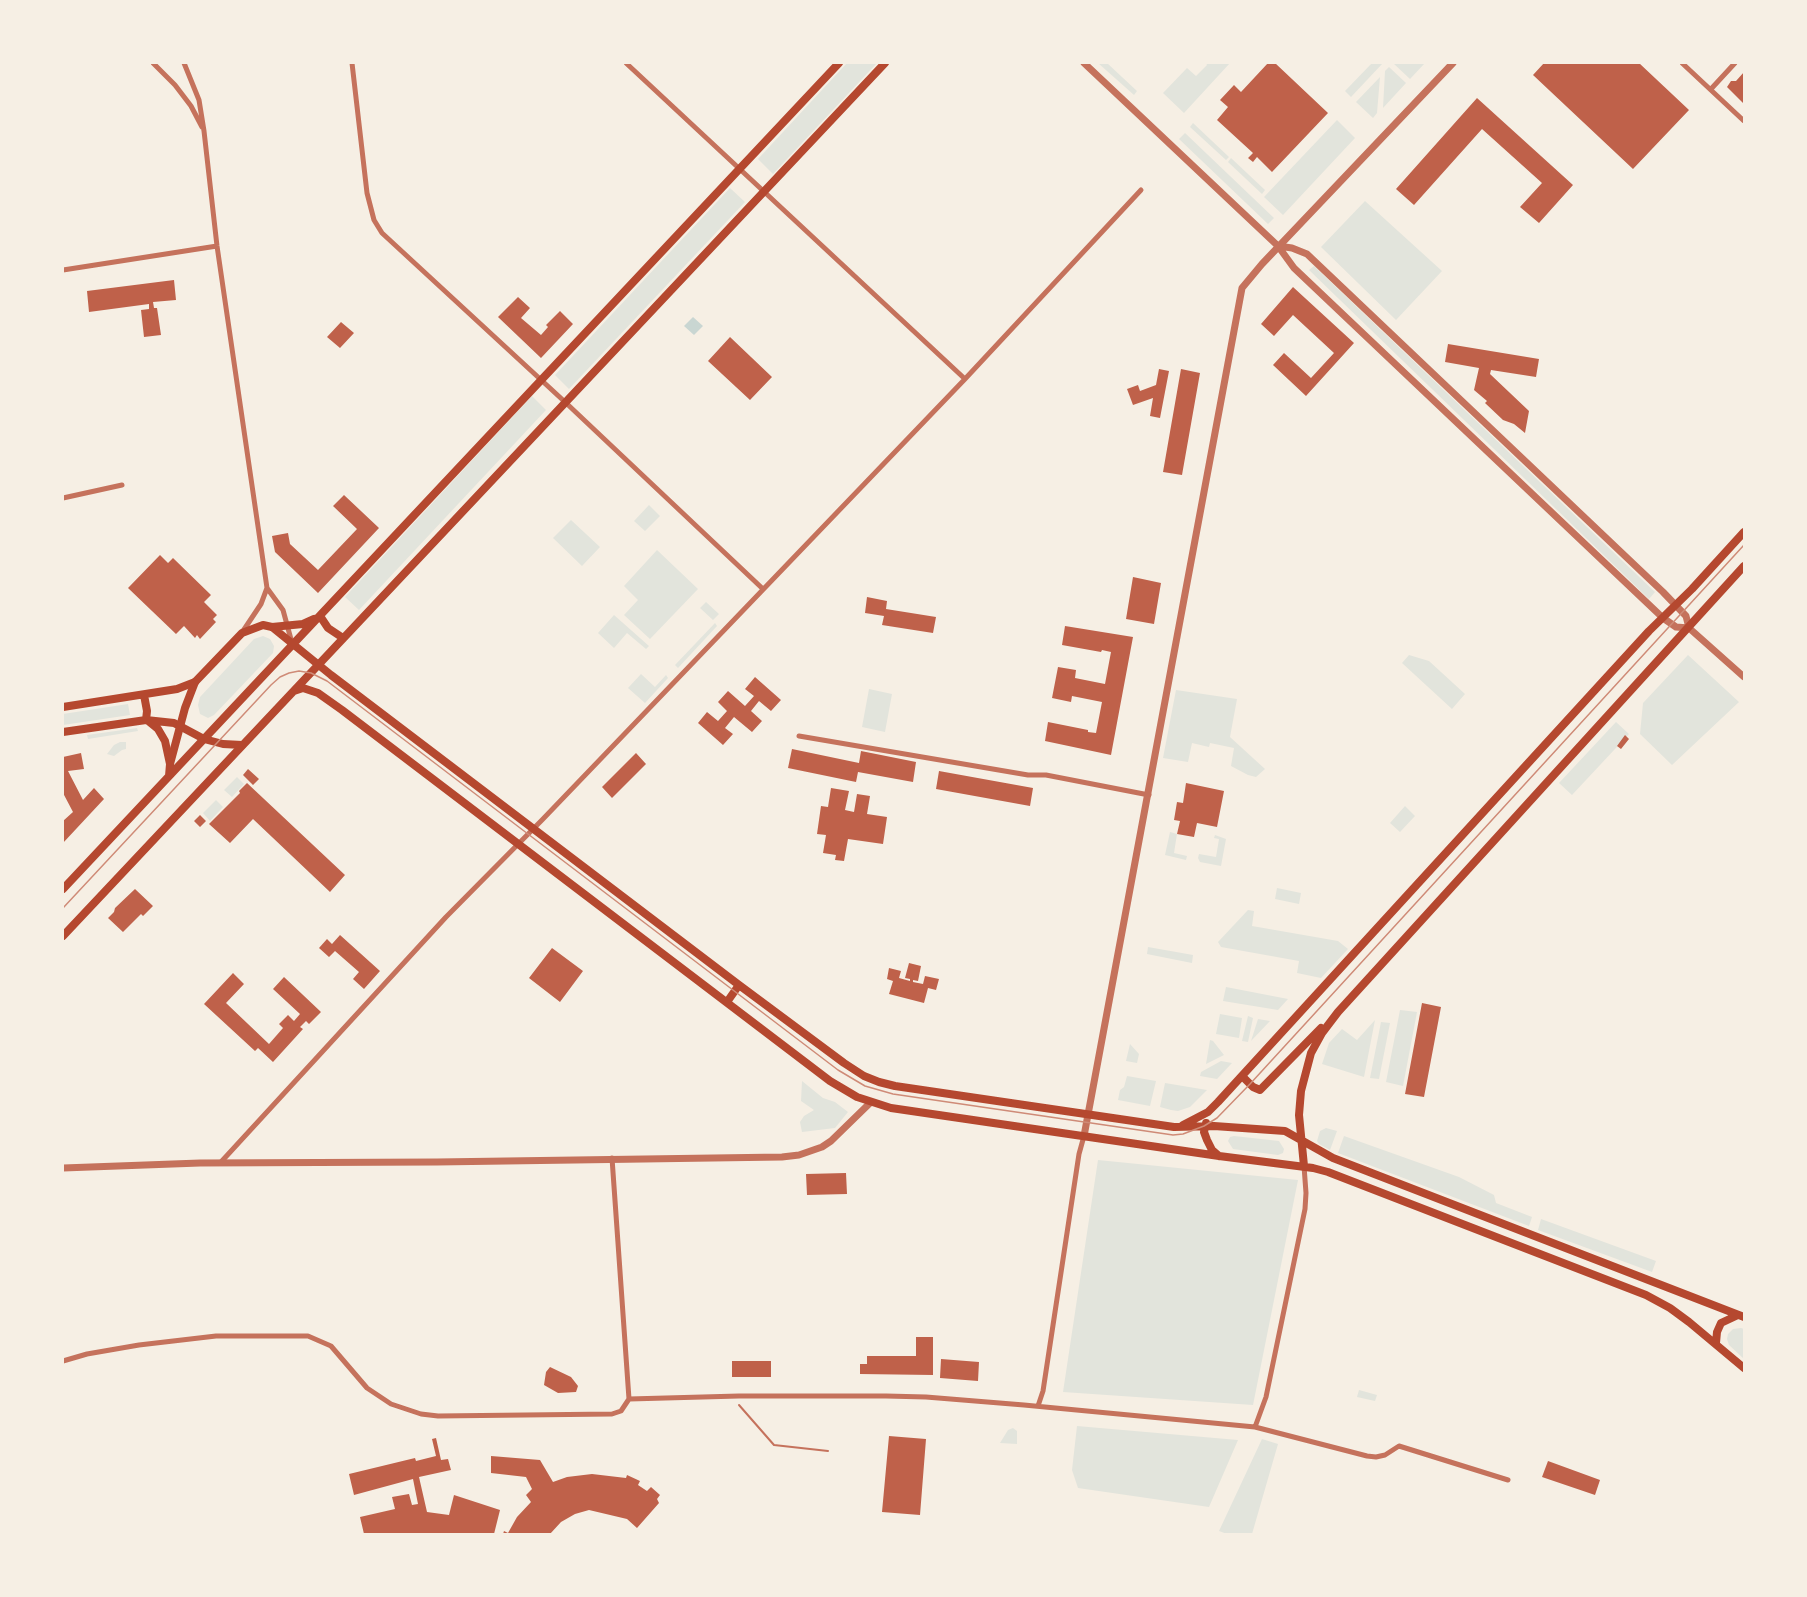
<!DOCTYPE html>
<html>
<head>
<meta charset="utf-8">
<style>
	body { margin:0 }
	#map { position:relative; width:1807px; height:1597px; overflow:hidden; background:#f6efe4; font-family:Lato,sans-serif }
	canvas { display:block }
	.frame { position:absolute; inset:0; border:64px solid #f6efe4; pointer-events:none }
</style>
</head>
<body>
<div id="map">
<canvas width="1807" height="1597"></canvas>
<div class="frame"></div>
</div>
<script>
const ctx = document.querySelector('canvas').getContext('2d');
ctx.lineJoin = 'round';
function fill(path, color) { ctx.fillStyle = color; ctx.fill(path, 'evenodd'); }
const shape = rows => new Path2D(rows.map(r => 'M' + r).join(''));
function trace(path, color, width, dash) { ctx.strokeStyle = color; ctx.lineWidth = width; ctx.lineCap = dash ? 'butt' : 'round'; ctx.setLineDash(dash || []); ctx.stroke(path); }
const green = shape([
	[847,63,877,63,773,174,758,159],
	[1098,63,1107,63,1137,91,1134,95],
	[1206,63,1230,63,1184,113,1163,93,1187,68,1196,76,1207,65],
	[1372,63,1383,63,1351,97,1345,91],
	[1393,63,1425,63,1410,79],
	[1389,67,1406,83,1383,108,1385,71],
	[1380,77,1377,113,1373,118,1356,102],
	[1337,120,1355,138,1283,215,1264,197],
	[1193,123,1229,157,1226,160,1190,127],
	[1185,133,1274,218,1268,224,1179,139],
	[1231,158,1265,190,1262,194,1228,162],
	[730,188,745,202,569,389,555,375],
	[1365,201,1442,271,1396,320,1321,247],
	[1314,266,1655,592,1649,599,1309,270],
	[532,396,546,410,359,610,345,597],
	[649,505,660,516,645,531,634,521],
	[571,520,600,547,582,566,553,538],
	[657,550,698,589,650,639,624,615,638,600,624,586],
	[706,602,719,614,713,620,700,608],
	[614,615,649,646,646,649,627,633,614,648,598,633],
	[715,623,717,626,678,668,675,665],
	[263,636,270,639,274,646,273,653,214,715,208,718,200,714,198,705,200,697,254,639],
	[1409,655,1429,661,1465,694,1452,709,1402,663],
	[1688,655,1739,702,1672,765,1640,734,1643,703],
	[641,674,655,687,666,675,668,678,645,703,628,688],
	[869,689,892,694,885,732,862,727],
	[1176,690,1237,699,1230,737,1265,769,1256,777,1248,775,1231,766,1234,748,1210,743,1209,747,1192,743,1188,762,1163,758],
	[128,704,130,715,63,725,63,714],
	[1616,722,1629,734,1572,795,1559,783],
	[137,728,138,731,88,739,87,735],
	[120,742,126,742,126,749,122,750,114,756,107,754,114,745],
	[237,777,244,784,232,797,224,790],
	[216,800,223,807,210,821,203,813],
	[1405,806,1415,816,1400,832,1390,823],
	[1170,832,1177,834,1174,853,1187,856,1186,860,1165,855],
	[1215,835,1226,839,1221,866,1200,862,1198,858,1199,854,1216,857,1219,839,1214,838],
	[1277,888,1301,893,1299,904,1275,899],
	[1248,910,1254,911,1252,926,1338,941,1348,949,1321,978,1297,973,1299,961,1221,947,1218,942],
	[1148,947,1193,955,1192,963,1147,954],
	[1226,987,1288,999,1278,1010,1223,1001],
	[1400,1010,1417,1012,1403,1086,1386,1082],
	[1220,1014,1242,1018,1239,1038,1216,1034],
	[1248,1016,1253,1018,1248,1042,1242,1041],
	[1258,1019,1270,1021,1251,1041],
	[1375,1020,1364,1077,1322,1064,1329,1043,1342,1029,1357,1040],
	[1381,1022,1390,1023,1379,1079,1370,1078],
	[1210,1040,1213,1041,1224,1055,1206,1064],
	[1130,1044,1139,1054,1137,1063,1126,1061],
	[1221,1061,1232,1063,1217,1079,1200,1076,1201,1072],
	[1127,1076,1156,1081,1150,1106,1118,1100,1120,1090,1124,1087],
	[802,1081,823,1098,835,1102,848,1112,835,1128,802,1132,800,1122,804,1116,814,1110,801,1101],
	[1165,1083,1207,1090,1190,1107,1178,1111,1171,1110,1160,1107],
	[1326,1128,1337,1131,1330,1150,1319,1144,1317,1141,1320,1131],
	[1234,1136,1279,1141,1284,1149,1283,1153,1278,1155,1233,1149,1228,1141,1230,1137],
	[1344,1136,1459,1177,1494,1195,1496,1203,1532,1217,1529,1226,1338,1153],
	[1098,1160,1298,1180,1253,1405,1063,1392],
	[1541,1219,1656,1261,1652,1272,1538,1230],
	[1741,1328,1744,1329,1744,1359,1729,1345,1727,1339,1728,1334,1733,1329],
	[1359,1390,1377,1395,1375,1401,1357,1397],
	[1077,1426,1238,1440,1209,1507,1078,1488,1072,1470],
	[1013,1428,1017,1431,1017,1444,1000,1443,1008,1430],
	[1262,1439,1278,1444,1252,1534,1227,1534,1219,1531]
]);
const water = shape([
	[693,317,703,326,694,335,684,326]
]);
const building = shape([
	[1268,63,1275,63,1328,113,1272,172,1257,157,1253,162,1248,158,1253,153,1217,120,1228,107,1220,100,1234,85,1241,92],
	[1544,63,1639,63,1689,110,1633,169,1533,75],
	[1744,72,1744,104,1727,87,1731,81,1736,81],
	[1477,98,1573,185,1539,223,1520,207,1542,183,1482,129,1414,205,1396,189],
	[174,280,176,300,153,302,154,308,157,308,161,335,144,337,141,310,149,309,149,304,89,312,87,291],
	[1293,287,1354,343,1306,396,1273,365,1284,353,1311,378,1334,353,1293,315,1274,336,1261,324],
	[518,297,530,308,521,318,541,335,548,327,546,325,560,311,573,324,541,358,498,317],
	[341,322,354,333,340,348,327,337],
	[730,337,772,377,750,400,708,361],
	[1448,344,1539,359,1536,377,1491,370,1490,374,1529,411,1525,433,1514,424,1503,420,1485,403,1487,401,1474,390,1479,368,1445,362],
	[1159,369,1169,371,1160,418,1150,416,1153,398,1133,405,1127,389,1138,385,1140,391,1156,385],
	[1181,369,1200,373,1182,475,1163,472],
	[344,495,379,528,318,593,275,552,272,536,288,533,290,544,318,570,357,529,333,506],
	[160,555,168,563,173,558,211,595,204,602,217,615,213,619,216,622,200,639,197,635,195,638,184,626,176,634,128,588],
	[1133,577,1161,583,1154,624,1126,619],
	[867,597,887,601,886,609,936,617,933,633,882,625,884,616,865,613],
	[1065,626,1133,637,1111,755,1045,741,1048,722,1088,730,1088,732,1096,733,1102,702,1072,696,1071,702,1052,698,1058,667,1076,670,1075,678,1105,684,1111,652,1102,650,1101,652,1062,645],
	[755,677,781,700,771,711,759,701,751,711,762,721,752,732,734,717,725,728,733,734,723,745,698,723,707,712,718,721,727,711,718,702,728,691,745,706,754,696,745,689],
	[1625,735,1629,739,1621,749,1617,746],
	[792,749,859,763,861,751,916,762,913,782,858,772,856,782,788,768],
	[81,753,84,769,68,771,83,800,94,788,104,799,63,843,63,821,73,812,63,793,63,757],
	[636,753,646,764,612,798,602,787],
	[248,769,259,779,253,785,243,775],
	[939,771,1033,788,1030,806,936,789],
	[247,783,345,875,330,892,253,819,230,843,209,824,240,793,239,791],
	[1186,783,1224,791,1217,827,1197,823,1194,837,1177,834,1180,821,1174,820,1177,802,1183,803],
	[831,788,849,791,845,810,854,812,857,794,870,796,867,814,887,817,883,844,848,839,844,861,835,860,836,855,823,853,826,835,817,834,821,806,828,807],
	[200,815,206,821,200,827,194,821],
	[135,889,153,906,143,916,141,914,123,932,108,918,114,912,115,908],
	[340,935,380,971,364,989,353,979,359,972,335,951,329,957,319,948,327,939,332,944],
	[552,948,583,971,560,1002,529,978],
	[909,963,921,966,918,981,913,980,913,982,923,984,925,976,939,979,936,990,928,988,924,1003,889,994,893,981,887,979,889,968,901,971,899,978,910,981,910,979,905,978],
	[233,973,244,984,226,1003,269,1044,283,1028,279,1024,288,1015,294,1021,300,1014,273,989,284,977,321,1012,309,1024,306,1021,300,1027,303,1029,273,1062,258,1048,255,1051,204,1004],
	[1422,1003,1441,1007,1424,1097,1405,1094],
	[846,1173,847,1194,807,1195,806,1174],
	[916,1337,933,1337,933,1375,860,1374,860,1364,867,1364,867,1356,916,1356],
	[941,1359,979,1362,978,1381,940,1378],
	[732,1361,771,1361,771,1377,732,1377],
	[550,1367,571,1377,578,1386,576,1392,558,1393,544,1385,546,1372],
	[889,1436,926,1439,920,1515,882,1512],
	[436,1438,441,1460,448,1459,451,1470,419,1477,427,1512,449,1515,454,1495,500,1510,494,1534,364,1534,360,1517,395,1509,392,1497,409,1494,412,1505,418,1504,413,1479,354,1495,349,1474,415,1458,416,1461,436,1456,432,1439],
	[491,1456,540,1460,553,1482,567,1477,592,1474,626,1478,627,1475,640,1481,638,1485,647,1491,651,1487,660,1495,657,1499,659,1503,637,1528,627,1519,589,1510,575,1514,561,1522,550,1534,503,1534,504,1531,508,1533,517,1517,531,1502,526,1495,532,1489,526,1477,491,1473],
	[1548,1461,1600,1480,1595,1495,1542,1477]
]);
const service = shape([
	[739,1405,774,1445,828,1451]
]);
const minor = shape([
	[153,63,175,85,191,106,202,127],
	[184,63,199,100,204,131,217,246,267,588,261,604,243,631],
	[352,63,367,193,374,220,382,233,565,402,763,589],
	[626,63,965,379],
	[1682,63,1744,121],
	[1711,89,1735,63],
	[63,270,217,246],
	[63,498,122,485],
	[267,588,283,610,292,643],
	[799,736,1028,775,1046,775,1149,795],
	[612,1158,629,1399],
	[221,1162,446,917,542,820,965,379,1141,190],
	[63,1361,87,1354,139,1345,216,1336,308,1336,331,1346,367,1388,391,1404,421,1414,438,1416,612,1414,621,1411,629,1399],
	[629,1399,739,1396,886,1396,926,1397,1024,1405,1255,1427,1367,1456,1376,1457,1385,1455,1399,1446,1508,1480],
	[1038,1406,1043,1391,1079,1154,1084,1136],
	[1255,1427,1266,1397,1305,1209,1306,1193,1304,1166]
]);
const tertiary = shape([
	[1084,63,1278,246,1294,268,1663,618,1676,627,1689,628],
	[1278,246,1292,248,1307,254,1663,592,1686,616,1689,628,1744,677],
	[1084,1136,1242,288,1262,264,1453,63],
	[63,1168,200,1163,437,1162,782,1157,799,1155,822,1147,831,1141,870,1103]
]);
const secondary = shape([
	[144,695,147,711,146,720],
	[63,707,177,689,195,682],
	[147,720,158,729,165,741,170,764],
	[63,732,146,720,174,723,204,739,223,744,242,745]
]);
const primary = shape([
	[320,616,328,628,343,638],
	[272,627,303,624,314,619],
	[294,691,303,688,318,693,342,710,830,1081,857,1097,891,1108,1219,1156,1313,1168,1328,1172,1646,1295,1670,1308,1689,1322,1744,1368],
	[169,776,170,764,185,708,195,682,242,633,263,625,272,627,331,675,739,985,844,1063,864,1076,879,1082,895,1086,1174,1127,1214,1126,1285,1131,1333,1158,1744,1317],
	[63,889,839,63],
	[63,936,885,63],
	[727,1002,739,985],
	[1242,1076,1253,1087,1260,1090,1321,1028],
	[1206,1123,1204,1132,1207,1140,1212,1150,1219,1156],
	[1183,1125,1208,1112,1218,1102,1649,631,1692,589,1744,532],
	[1304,1166,1299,1115,1301,1091,1311,1053,1322,1033,1338,1012,1744,566],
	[1716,1343,1717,1332,1721,1323,1738,1315]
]);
const tram = shape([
	[63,908,271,685,280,677,289,673,299,671,311,673,327,681,838,1070,865,1086,893,1094,1173,1135,1183,1134,1204,1126,1217,1118,1250,1084,1744,545]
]);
fill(green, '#e2e4dc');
fill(water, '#c9d6d2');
fill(building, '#bf614a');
trace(service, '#c5725c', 2);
trace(minor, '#c5725c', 5);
trace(tertiary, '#c5725c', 7);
trace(secondary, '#b5482f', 8);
trace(primary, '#b5482f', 8);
trace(tram, '#cf8b77', 1.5);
</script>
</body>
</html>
